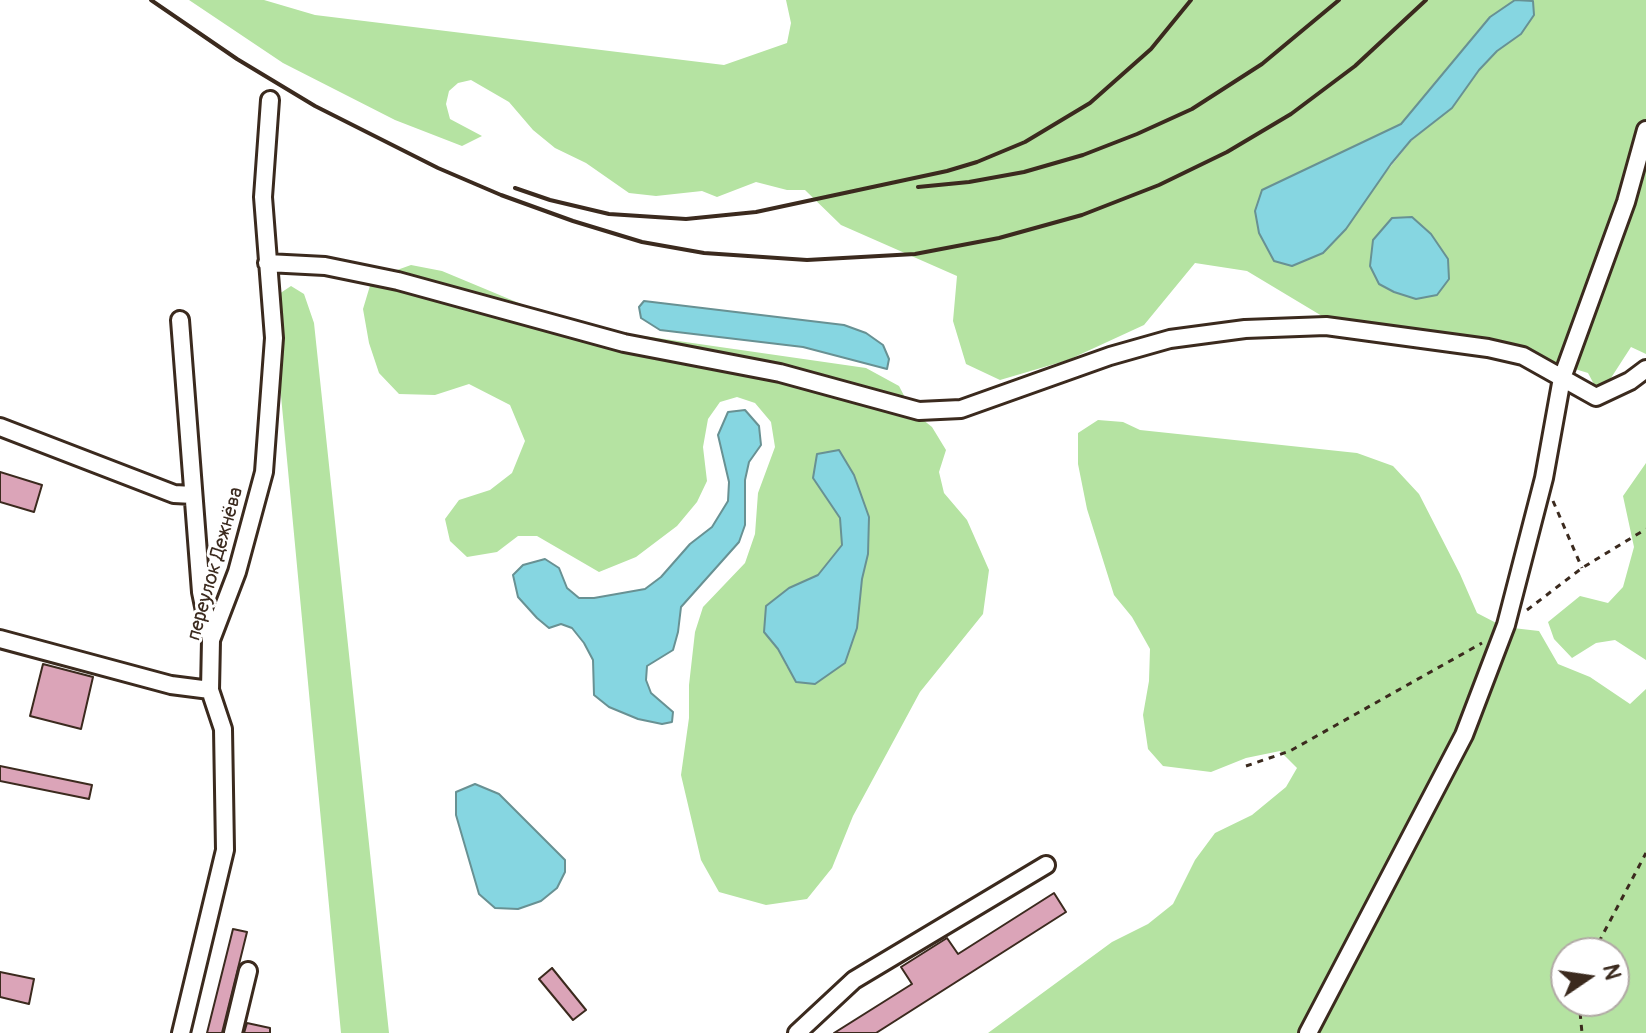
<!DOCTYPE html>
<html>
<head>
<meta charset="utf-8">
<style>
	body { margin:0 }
	#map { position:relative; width:1646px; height:1033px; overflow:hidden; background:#fff; font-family:Pangolin,sans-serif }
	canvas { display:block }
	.north { position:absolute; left:1550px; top:937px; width:80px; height:80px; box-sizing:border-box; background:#fff; border:2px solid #b1aaa5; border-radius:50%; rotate:77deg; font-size:22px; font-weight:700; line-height:32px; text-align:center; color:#3b2a1e }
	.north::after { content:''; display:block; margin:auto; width:28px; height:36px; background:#3b2a1e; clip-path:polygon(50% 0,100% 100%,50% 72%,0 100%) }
</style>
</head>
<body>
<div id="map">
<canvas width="1646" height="1033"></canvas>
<div class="north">N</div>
</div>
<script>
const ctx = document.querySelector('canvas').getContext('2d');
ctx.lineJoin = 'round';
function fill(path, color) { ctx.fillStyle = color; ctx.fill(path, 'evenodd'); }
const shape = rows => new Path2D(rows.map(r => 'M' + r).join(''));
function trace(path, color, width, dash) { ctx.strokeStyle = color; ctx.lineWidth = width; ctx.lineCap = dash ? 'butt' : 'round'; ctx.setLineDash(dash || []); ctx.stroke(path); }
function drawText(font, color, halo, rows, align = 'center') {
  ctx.font = font + ' Pangolin,sans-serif'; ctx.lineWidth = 6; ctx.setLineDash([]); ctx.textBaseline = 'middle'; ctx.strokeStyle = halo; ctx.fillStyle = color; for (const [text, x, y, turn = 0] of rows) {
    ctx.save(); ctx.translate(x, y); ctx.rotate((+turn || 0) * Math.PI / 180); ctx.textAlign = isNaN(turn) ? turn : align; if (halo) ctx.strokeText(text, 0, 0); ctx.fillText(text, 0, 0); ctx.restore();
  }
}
const green = shape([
	[189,0,264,0,315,15,724,65,787,43,791,23,786,0,1515,0,1490,17,1401,124,1285,181,1276,183,1369,193,1412,140,1452,108,1479,70,1497,51,1521,34,1533,1,1530,0,1646,0,1646,354,1631,347,1609,381,1596,388,1588,373,1471,337,1322,316,1247,271,1195,263,1144,325,1068,360,1000,380,966,364,953,321,957,276,841,225,805,190,787,190,756,182,717,197,702,191,656,196,629,193,586,163,555,148,533,130,509,102,471,80,458,83,449,91,446,104,450,119,482,136,462,146,395,120,283,63],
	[411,265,442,271,574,326,866,368,899,386,912,411,932,427,946,450,939,472,944,493,967,520,989,570,983,614,920,692,853,816,832,868,807,899,766,905,719,892,701,860,681,775,689,718,689,685,695,632,703,607,745,563,755,534,758,493,775,447,771,422,755,403,737,397,720,402,708,419,703,447,707,481,697,502,677,526,636,557,599,572,537,536,518,536,497,552,467,557,450,541,445,519,459,500,490,490,512,473,525,441,510,405,469,384,435,395,399,394,379,373,369,343,363,309,372,279],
	[839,450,868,554,862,579,787,667,778,649,764,632,789,588,818,575,842,545,840,518,813,478,817,454],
	[291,286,304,294,314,323,389,1033,341,1033,273,311,279,294],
	[1098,420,1123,422,1140,430,1357,453,1393,466,1419,494,1460,574,1477,613,1504,627,1539,631,1558,664,1590,677,1630,704,1646,689,1646,1033,988,1033,1112,942,1148,924,1173,904,1195,860,1215,833,1252,815,1286,787,1297,768,1280,751,1246,758,1211,772,1163,766,1148,749,1143,715,1149,681,1150,649,1132,617,1114,595,1087,509,1078,464,1078,433],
	[1566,953,1614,953,1614,1001,1566,1001],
	[1646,463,1646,660,1615,640,1596,643,1572,658,1554,639,1548,622,1580,596,1608,603,1623,587,1634,547,1623,496]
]);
const water = shape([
	[1515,0,1533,1,1534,15,1521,34,1497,51,1479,70,1452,108,1411,140,1391,164,1346,229,1323,253,1292,266,1274,261,1259,233,1255,211,1262,190,1401,124,1490,17,1515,0],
	[1412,217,1431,234,1448,259,1449,279,1437,295,1416,299,1394,292,1379,284,1370,266,1373,240,1392,218,1412,217],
	[644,301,844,325,866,333,883,345,889,359,887,369,803,347,660,330,641,318,639,307,644,301],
	[745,410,759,426,761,445,749,462,745,480,745,525,739,542,681,607,678,632,673,650,647,666,646,680,651,693,673,712,672,722,662,724,638,719,609,707,594,695,593,660,584,643,572,628,561,624,549,628,537,618,518,597,513,575,523,565,545,559,559,568,567,588,579,598,594,598,645,589,661,577,690,544,712,527,728,501,729,482,718,435,728,412,745,410],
	[839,450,854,475,869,517,868,554,862,579,857,628,845,663,815,684,796,682,778,649,764,632,766,606,789,588,818,575,842,545,840,518,813,478,817,454,839,450],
	[475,784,499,794,565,860,565,872,557,888,541,901,518,909,495,908,479,894,456,815,456,792,475,784]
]);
const building = shape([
	[0,472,42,485,34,512,0,502,0,472],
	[43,664,93,677,81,729,30,716,43,664],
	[0,766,92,785,89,799,0,781,0,766],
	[1054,893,1066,912,876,1033,834,1033,912,984,901,967,947,938,958,954,1054,893],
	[233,929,247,932,222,1033,207,1033,233,929],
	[552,968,586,1010,573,1020,539,979,552,968],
	[0,972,34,979,29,1004,0,997,0,972],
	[247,1023,270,1028,270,1033,244,1033,247,1023]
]);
const path = shape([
	[1553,501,1582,568],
	[1527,610,1582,568,1646,529],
	[1246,766,1290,751,1482,643],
	[1593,953,1646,853],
	[1579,1001,1582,1033]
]);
const minor = shape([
	[267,263,325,266,398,281,624,343,780,373,919,411,961,409,1110,356,1170,339,1245,329,1326,326,1488,348,1523,356,1596,397,1630,381,1646,369],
	[180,320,201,592,211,640],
	[0,427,174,494,193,495],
	[0,639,171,685,210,690],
	[181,1033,225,850,223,729,210,690,211,640,237,572,264,472,274,338,263,197,270,100],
	[233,1033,248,971],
	[797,1033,854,980,1046,865],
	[1308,1033,1464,735,1506,625,1544,478,1562,378,1626,202,1646,130]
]);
const rail = shape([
	[151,0,237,59,315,106,438,168,501,195,573,221,642,242,704,253,807,260,915,254,999,238,1082,215,1159,185,1227,152,1291,114,1355,66,1426,0],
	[918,187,969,182,1024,172,1083,155,1137,134,1192,109,1262,64,1339,0],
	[515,188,550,200,609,214,686,219,756,212,947,171,977,162,1025,142,1090,103,1151,49,1191,0]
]);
const streetNames = [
	["переулок Дежнёва",216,564,-74]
];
fill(green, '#b5e3a2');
fill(water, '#86d6e1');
trace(water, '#689193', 2);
fill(building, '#dba4b8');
trace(building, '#3b2a1e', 2);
trace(minor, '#3b2a1e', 22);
trace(path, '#3b2a1e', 3, [6, 6]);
trace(minor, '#fff', 16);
trace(rail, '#3b2a1e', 4);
drawText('20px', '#3b2a1e', '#fff', streetNames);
</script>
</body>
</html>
